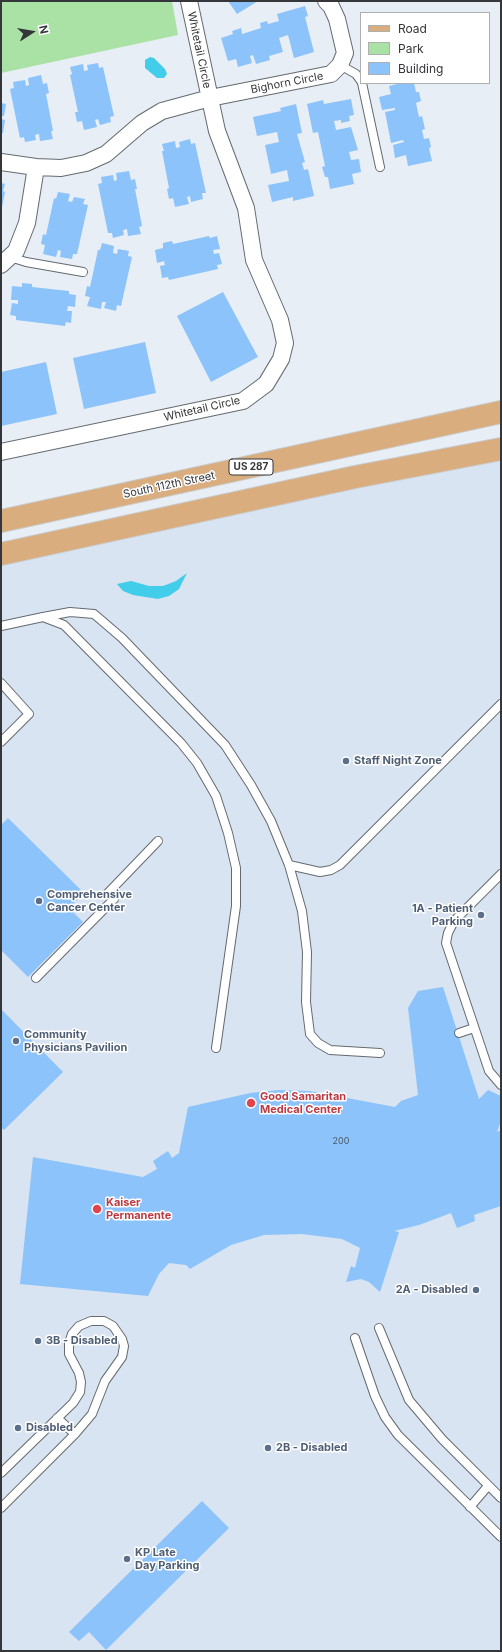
<!DOCTYPE html>
<html>
<head>
<meta charset="utf-8">
<style>
	body { margin:0 }
	#map { position:relative; width:502px; height:1652px; overflow:hidden; background:#e8eef5; font-family:Inter,sans-serif }
	canvas { display:block }
	.frame { position:absolute; inset:0; border:2px solid #343639; pointer-events:none }
	.legend { position:absolute; left:360px; top:12px; width:130px; height:72px; box-sizing:border-box; background:#fff; border:1px solid #aeafb0; margin:0; padding:5px 7px; list-style:none; font-size:12px; color:#343639 }
	.legend li { display:flex; align-items:center; gap:8px; height:20px }
	.legend b { width:20px; border:1px solid #aeafb0 }
	.north { position:absolute; left:12px; top:12px; width:40px; height:40px; -webkit-text-stroke:3px #fff; paint-order:stroke; rotate:78deg; font-size:11px; font-weight:700; line-height:16px; text-align:center; color:#343639 }
	.north::after { content:''; display:block; margin:auto; width:14px; height:18px; background:#343639; clip-path:polygon(50% 0,100% 100%,50% 72%,0 100%) }
</style>
</head>
<body>
<div id="map">
<canvas width="502" height="1652"></canvas>
<div class="frame"></div>
<ul class="legend">
<li><b style="height:5px;background:#d9ad7e"></b>Road</li>
<li><b style="height:11px;background:#aae1a4"></b>Park</li>
<li><b style="height:11px;background:#8cc3fb"></b>Building</li>
</ul>
<div class="north">N</div>
</div>
<script>
const ctx = document.querySelector('canvas').getContext('2d');
ctx.lineJoin = 'round';
function fill(path, color) { ctx.fillStyle = color; ctx.fill(path, 'evenodd'); }
const shape = rows => new Path2D(rows.map(r => 'M' + r).join(''));
function trace(path, color, width, dash) { ctx.strokeStyle = color; ctx.lineWidth = width; ctx.lineCap = dash ? 'butt' : 'round'; ctx.setLineDash(dash || []); ctx.stroke(path); }
function drawText(font, color, halo, rows, align = 'center') {
  ctx.font = font + ' Inter,sans-serif'; ctx.lineWidth = 3; ctx.setLineDash([]); ctx.textBaseline = 'middle'; ctx.strokeStyle = halo; ctx.fillStyle = color; for (const [text, x, y, turn = 0] of rows) {
    ctx.save(); ctx.translate(x, y); ctx.rotate((+turn || 0) * Math.PI / 180); ctx.textAlign = isNaN(turn) ? turn : align; if (halo) ctx.strokeText(text, 0, 0); ctx.fillText(text, 0, 0); ctx.restore();
  }
}
const built = shape([
	[501,449,501,1651,1,1651,1,554]
]);
const green = shape([
	[1,1,172,1,178,35,1,73]
]);
const water = shape([
	[150,57,154,58,165,69,167,74,164,78,157,78,145,68,145,60],
	[187,573,179,589,169,596,158,599,133,595,123,591,117,584,131,581,149,586,163,586,176,581]
]);
const building = shape([
	[228,1,258,1,237,14],
	[305,6,308,16,305,17,314,52,294,58,288,35,279,38,283,52,269,56,270,60,256,64,253,55,250,56,252,63,238,67,236,59,228,61,221,38,233,34,232,31,241,28,242,34,261,28,260,23,267,21,268,24,279,21,277,14],
	[98,63,99,68,103,67,114,116,110,117,111,122,100,125,98,119,95,120,97,127,84,130,82,121,77,122,75,112,78,112,70,75,72,74,70,67,83,64,84,71,88,70,87,65],
	[41,75,43,84,47,83,49,93,46,94,53,131,51,131,53,139,40,141,39,134,35,135,36,140,25,142,24,137,20,138,10,89,14,88,13,82,25,80,26,86,29,85,28,78],
	[401,83,414,83,416,92,419,92,421,101,416,103,419,117,422,116,425,129,422,130,424,139,429,138,431,147,429,148,432,161,408,166,406,155,395,158,393,145,404,142,403,140,391,143,385,112,395,110,395,108,382,110,379,97,391,94,389,86],
	[351,99,354,115,349,116,350,121,341,123,341,120,334,121,336,130,351,127,358,150,349,152,351,160,359,159,361,172,352,174,354,184,330,189,328,177,325,177,322,167,325,166,318,132,313,133,307,104,323,100,324,104],
	[1,103,6,104,4,116,1,116],
	[296,104,302,133,297,134,305,162,302,163,304,170,308,169,314,196,293,201,293,197,272,202,268,185,289,181,287,170,271,174,265,145,279,142,277,132,257,136,253,117,281,111,280,108],
	[1,119,5,120,3,133,1,133],
	[190,139,191,144,195,143,206,193,202,193,203,199,191,202,190,196,187,197,189,204,175,207,173,198,169,199,167,189,169,188,162,151,164,151,162,144,175,141,176,148,180,147,179,142],
	[129,171,131,180,135,179,137,189,135,189,142,226,139,227,141,234,128,236,127,229,123,230,124,235,113,238,112,233,108,233,98,184,102,183,101,177,113,175,114,181,117,180,116,173],
	[1,183,5,184,3,191,5,192,2,207],
	[58,192,70,194,68,201,72,202,74,197,85,199,83,204,88,205,77,254,73,254,72,259,60,257,61,251,58,250,56,257,43,254,45,245,41,244,43,234,46,235,54,198,56,199],
	[209,236,210,238,217,236,220,249,213,250,214,254,219,253,222,264,217,265,218,269,169,280,168,277,162,278,160,266,165,265,164,261,157,263,155,250,163,248,163,243,172,241,173,244],
	[102,243,114,246,113,253,117,254,118,249,129,251,128,256,132,257,121,306,117,305,116,311,104,308,106,302,102,302,101,309,87,306,90,297,85,296,87,286,90,287,98,250,100,250],
	[22,283,32,284,32,287,69,291,69,294,76,295,75,307,68,306,67,311,72,311,71,323,66,322,65,326,16,320,16,316,10,315,12,303,18,304,18,300,11,300,12,286,22,287],
	[223,292,258,357,211,382,177,316],
	[145,342,156,393,84,409,73,358],
	[46,362,57,414,1,426,1,372],
	[8,818,84,893,69,908,83,922,28,977,1,950,1,825],
	[443,987,479,1099,488,1090,501,1096,501,1121,497,1132,501,1130,501,1206,474,1215,475,1221,457,1228,451,1213,419,1225,394,1231,399,1232,380,1292,369,1282,361,1279,346,1282,351,1266,355,1268,360,1248,342,1239,302,1234,264,1235,231,1245,190,1269,186,1265,169,1263,159,1274,148,1296,20,1284,33,1157,143,1177,157,1169,153,1161,168,1151,172,1158,179,1153,188,1107,250,1093,279,1090,310,1091,395,1107,401,1101,418,1095,408,1008,418,991],
	[1,1009,63,1072,4,1130,1,1127],
	[202,1501,229,1528,106,1650,89,1632,79,1641,69,1632]
]);
const lane = shape([
	[340,65,356,74,361,81],
	[362,83,380,167],
	[10,257,26,262,83,272],
	[43,617,70,612,94,614,122,638,225,745,251,785,271,821,289,865,302,911,307,952,306,1002,310,1034,318,1043,330,1050,380,1053],
	[1,626,43,617,64,625,181,743,197,763,216,796,228,833,236,868,236,906,216,1048],
	[1,683,29,714,1,742],
	[289,865,320,872,331,870,340,865,501,704],
	[501,874,454,921,448,933,446,943,489,1071,501,1085],
	[36,978,114,899,108,893,158,841],
	[459,1033,474,1028],
	[379,1328,409,1400,442,1439,501,1498],
	[355,1338,375,1396,385,1417,398,1435,501,1537],
	[57,1418,75,1434],
	[1,1473,73,1403,80,1392,81,1382,79,1373,69,1354,69,1343,72,1334,79,1326,91,1321,104,1321,113,1326,122,1339,124,1346,122,1357,105,1381,92,1414,75,1434,1,1508],
	[470,1507,488,1486]
]);
const street = shape([
	[1,162,36,167,61,168,86,163,106,154,142,123,162,111,210,98,331,74,340,65,345,53,337,19,331,6,326,1],
	[1,265,16,251,27,223,36,167],
	[1,452,243,401,266,384,281,359,285,343,280,320,254,260,246,208,217,131,189,1]
]);
const primary = shape([
	[1,521,501,412],
	[1,554,355,477,501,449]
]);
const markers = [
	[346,761,4,"#5c6f8a"],
	[39,901,4,"#5c6f8a"],
	[481,915,4,"#5c6f8a"],
	[16,1041,4,"#5c6f8a"],
	[251,1103,5,"#e0444e"],
	[97,1209,5,"#e0444e"],
	[476,1290,4,"#5c6f8a"],
	[38,1341,4,"#5c6f8a"],
	[18,1428,4,"#5c6f8a"],
	[268,1448,4,"#5c6f8a"],
	[127,1559,4,"#5c6f8a"]
];
const numberNames = [
	["200",341,1141]
];
const shields = [
	[251,467,44]
];
const shieldNames = [
	["US 287",251,467]
];
const streetNames = [
	["Whitetail Circle",199,50,78],
	["Bighorn Circle",287,83,-11],
	["Whitetail Circle",202,409,-13],
	["South 112th Street",169,485,-12]
];
const serviceNames = [
	["Staff Night Zone",354,761],
	["Comprehensive",47,895],
	["Cancer Center",47,908],
	["1A - Patient",473,909,"right"],
	["Parking",473,922,"right"],
	["Community",24,1035],
	["Physicians Pavilion",24,1048],
	["2A - Disabled",468,1290,"right"],
	["3B - Disabled",46,1341],
	["Disabled",26,1428],
	["2B - Disabled",276,1448],
	["KP Late",135,1553],
	["Day Parking",135,1566]
];
const healthNames = [
	["Good Samaritan",260,1097],
	["Medical Center",260,1110],
	["Kaiser",106,1203],
	["Permanente",106,1216]
];
fill(built, '#d8e4f1');
fill(green, '#aae1a4');
fill(water, '#42cdeb');
fill(building, '#8cc3fb');
trace(lane, '#646a6f', 10);
trace(street, '#646a6f', 18);
trace(primary, '#cacbcc', 24);
trace(lane, '#fff', 8);
trace(street, '#fff', 16);
trace(primary, '#d9ad7e', 22);
for (const [x, y, r, color] of markers) { const dot = new Path2D(); dot.arc(x, y, r, 0, 2 * Math.PI); ctx.fillStyle = color; ctx.fill(dot); trace(dot, '#fff', 1.5); }
drawText('9px', '#4a596a', null, numberNames);
for (const [x, y, w] of shields) { const box = new Path2D(); box.roundRect(x - w / 2, y - 8, w, 16, 3); ctx.fillStyle = '#fff'; ctx.fill(box); trace(box, '#343639', 1); }
drawText('bold 10px', '#343639', null, shieldNames);
drawText('11px', '#343639', '#fff', streetNames);
drawText('bold 11px', '#4e5e75', '#fff', serviceNames, 'left');
drawText('bold 11px', '#be3a42', '#fff', healthNames, 'left');
</script>
</body>
</html>
